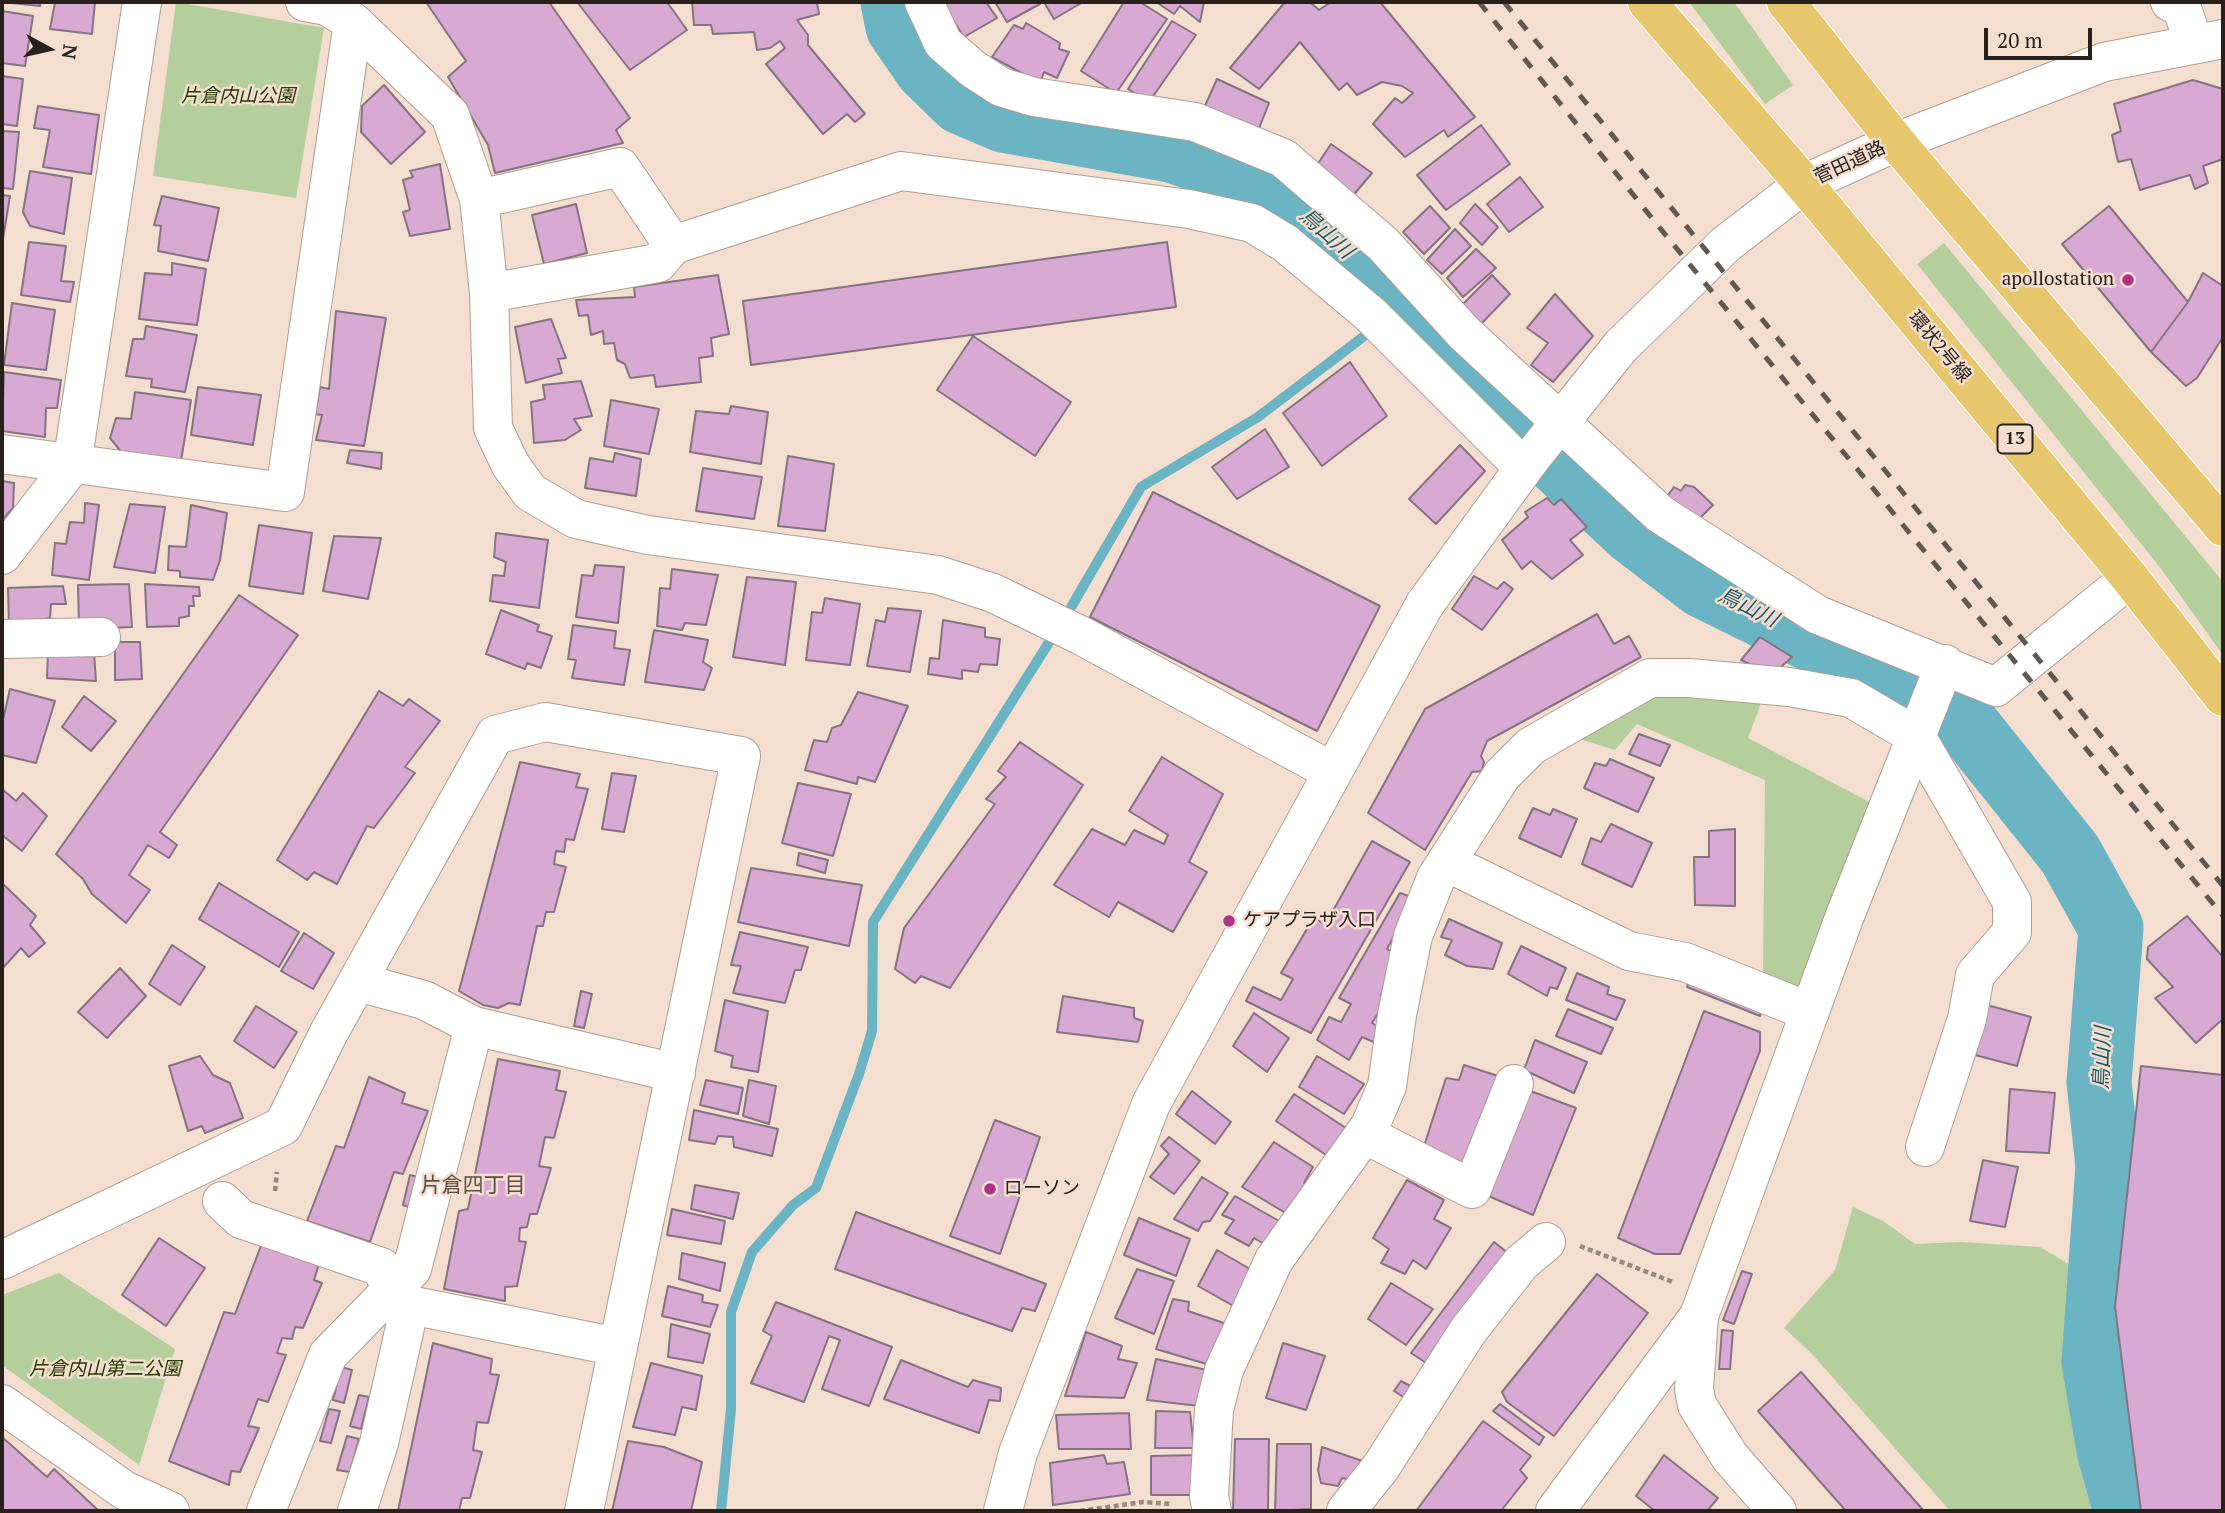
<!DOCTYPE html>
<html>
<head>
<meta charset="utf-8">
<style>
	body { margin:0 }
	#map { position:relative; width:2225px; height:1513px; overflow:hidden; background:#f3ded0; font-family:"PT Serif",serif }
	canvas { display:block }
	.frame { position:absolute; inset:0; border:4px solid #28211b; pointer-events:none }
	.north { position:absolute; left:14px; top:14px; width:70px; height:70px; -webkit-text-stroke:5px #f3ded0; paint-order:stroke; rotate:98deg; font-size:19px; font-weight:700; line-height:28px; text-align:center; color:#28211b }
	.north::after { content:''; display:block; margin:auto; width:24px; height:32px; background:#28211b; clip-path:polygon(50% 0,100% 100%,50% 72%,0 100%) }
	.scale { position:absolute; left:1984px; top:28px; width:108px; height:32px; box-sizing:border-box; border:4px solid #28211b; border-top:0; padding-left:9px; font-size:21px; line-height:24px; white-space:nowrap; color:#28211b; -webkit-text-stroke:5px #f3ded0; paint-order:stroke }
</style>
</head>
<body>
<div id="map">
<canvas width="2225" height="1513"></canvas>
<div class="frame"></div>
<div class="north">N</div>
<div class="scale">20 m</div>
</div>
<script>
const ctx = document.querySelector('canvas').getContext('2d');
ctx.lineJoin = 'round';
function fill(path, color) { ctx.fillStyle = color; ctx.fill(path, 'evenodd'); }
const shape = rows => new Path2D(rows.map(r => 'M' + r).join(''));
function trace(path, color, width, dash) { ctx.strokeStyle = color; ctx.lineWidth = width; ctx.lineCap = dash ? 'butt' : 'round'; ctx.setLineDash(dash || []); ctx.stroke(path); }
function drawText(font, color, halo, rows, align = 'center') {
  ctx.font = font + ' "PT Serif","Noto Sans JP",serif'; ctx.lineWidth = 5; ctx.setLineDash([]); ctx.textBaseline = 'middle'; ctx.strokeStyle = halo; ctx.fillStyle = color; for (const [text, x, y, turn = 0] of rows) {
    ctx.save(); ctx.translate(x, y); ctx.rotate((+turn || 0) * Math.PI / 180); ctx.textAlign = isNaN(turn) ? turn : align; if (halo) ctx.strokeText(text, 0, 0); ctx.fillText(text, 0, 0); ctx.restore();
  }
}
const green = shape([
	[176,2,324,28,296,198,153,176],
	[1689,2,1734,2,1793,85,1765,104],
	[1944,243,2223,582,2223,655,2162,570,1917,264],
	[1673,689,1763,698,1748,738,1871,803,1799,988,1763,975,1765,780,1637,724,1615,750,1570,736],
	[1853,1207,1883,1221,1915,1244,1961,1242,2040,1247,2089,1276,2081,1371,2111,1511,1950,1511,1813,1355,1784,1328,1835,1270],
	[59,1273,175,1349,139,1465,2,1365,2,1295]
]);
const stream = shape([
	[721,1511,731,1409,731,1312,752,1252,793,1205,816,1188,859,1074,872,1031,873,922,1070,609,1141,487,1258,417,1401,308]
]);
const river = shape([
	[893,2,898,27,927,69,961,102,1003,120,1171,150,1269,183,1378,281,1433,347,1634,533,1702,585,1955,710,2070,854,2111,928,2099,1082,2108,1166,2094,1362,2109,1450,2126,1511]
]);
const building = shape([
	[2,2,41,2,40,6,2,2],
	[55,2,95,2,92,34,50,29,55,2],
	[426,2,549,2,630,118,616,130,623,143,495,173,488,145,448,77,466,61,426,2],
	[577,2,667,2,687,30,630,70,577,2],
	[692,2,817,2,819,14,797,20,808,35,808,45,865,114,855,122,847,114,823,134,766,64,785,48,780,41,770,48,757,50,754,32,713,34,711,25,694,25,692,2],
	[941,2,986,2,997,18,964,37,941,2],
	[995,2,1039,2,1040,4,1007,22,995,2],
	[1048,2,1083,2,1054,19,1045,4,1048,2],
	[1124,2,1140,2,1167,19,1116,93,1081,71,1124,2],
	[1156,2,1204,2,1200,22,1180,6,1174,14,1156,2],
	[1285,2,1310,2,1319,10,1331,2,1380,2,1475,117,1448,137,1444,130,1405,157,1373,124,1395,98,1402,103,1413,93,1402,86,1382,82,1357,95,1347,83,1339,90,1300,42,1259,89,1230,68,1285,2],
	[2,11,33,16,25,66,2,63,2,11],
	[1172,21,1196,35,1149,102,1128,89,1172,21],
	[1026,23,1060,43,1059,49,1069,52,1057,78,1044,72,1040,83,992,57,1014,25,1023,29,1026,23],
	[2,76,23,79,17,126,2,124,2,76],
	[1217,79,1269,103,1258,131,1204,108,1217,79],
	[2193,80,2223,89,2223,159,2203,166,2208,183,2195,189,2190,175,2140,190,2131,159,2118,162,2112,135,2121,131,2114,104,2193,80],
	[384,85,425,132,391,164,361,132,362,106,384,85],
	[38,106,99,115,91,174,43,167,50,130,34,128,38,106],
	[1481,125,1510,164,1446,210,1417,175,1481,125],
	[2,131,19,132,13,189,2,188,2,131],
	[1331,144,1372,173,1351,198,1315,168,1331,144],
	[440,164,450,229,410,236,403,212,410,210,403,180,413,177,410,171,440,164],
	[30,171,72,178,64,234,30,226,23,212,30,171],
	[1520,177,1543,207,1509,232,1487,204,1520,177],
	[2,195,10,196,2,245,2,195],
	[162,196,219,208,208,261,158,251,161,226,154,225,162,196],
	[576,204,587,253,544,264,532,215,576,204],
	[1475,204,1498,227,1482,245,1460,223,1475,204],
	[1430,206,1450,228,1424,254,1403,232,1430,206],
	[2109,206,2188,302,2151,352,2062,244,2109,206],
	[1455,229,1471,246,1442,274,1427,260,1455,229],
	[29,242,66,246,61,281,74,282,70,302,21,295,29,242],
	[1167,242,1176,307,751,365,743,301,1167,242],
	[1476,249,1496,268,1463,297,1447,278,1476,249],
	[172,263,206,269,197,325,139,319,145,273,172,275,172,263],
	[2203,273,2223,286,2223,337,2197,378,2186,386,2151,352,2188,302,2203,273],
	[718,275,729,334,711,338,713,356,699,358,701,382,656,387,654,375,630,378,625,364,617,360,614,343,604,344,603,331,591,335,588,315,579,316,576,300,635,297,634,287,718,275],
	[1492,275,1510,294,1481,324,1460,307,1492,275],
	[1555,294,1593,336,1553,382,1531,365,1548,343,1527,328,1555,294],
	[12,303,55,310,46,370,4,365,12,303],
	[336,311,386,318,364,446,316,440,322,415,315,414,320,387,329,389,336,311],
	[551,319,566,358,558,359,562,373,526,383,515,327,551,319],
	[146,326,197,335,185,392,151,387,152,379,126,376,133,339,144,339,146,326],
	[973,336,1071,402,1035,456,937,390,973,336],
	[1350,362,1387,416,1322,466,1283,413,1350,362],
	[4,372,61,380,57,408,46,408,45,437,2,431,4,372],
	[581,381,592,416,574,419,581,430,565,440,534,443,531,402,545,399,543,385,581,381],
	[198,387,261,395,253,445,191,435,198,387],
	[135,392,191,400,181,461,123,454,110,438,116,418,131,419,135,392],
	[611,400,659,409,649,454,604,446,611,400],
	[731,406,768,412,761,464,690,452,696,411,729,414,731,406],
	[1265,429,1289,467,1237,499,1212,467,1265,429],
	[1460,445,1485,471,1436,524,1409,499,1460,445],
	[350,450,382,453,381,469,347,463,350,450],
	[615,453,641,459,636,496,585,488,590,458,613,462,615,453],
	[788,456,834,464,825,531,778,526,788,456],
	[703,468,762,477,754,519,696,511,703,468],
	[2,481,14,483,13,508,2,520,2,481],
	[1685,485,1694,487,1713,505,1698,520,1666,498,1674,487,1681,491,1685,485],
	[1153,492,1380,606,1317,731,1090,617,1153,492],
	[1547,498,1554,505,1561,499,1587,527,1570,540,1583,555,1552,579,1531,561,1522,569,1502,540,1528,517,1525,512,1547,498],
	[85,503,99,505,89,580,52,575,55,543,66,544,70,522,84,523,85,503],
	[130,504,165,507,155,573,114,567,130,504],
	[191,505,227,513,220,560,213,580,180,577,180,571,168,570,169,546,186,547,191,505],
	[259,525,312,533,303,594,249,586,259,525],
	[496,533,548,540,539,608,490,601,493,575,504,576,506,562,494,557,496,533],
	[334,536,381,538,368,599,323,591,334,536],
	[595,565,624,567,618,623,576,617,582,575,593,576,595,565],
	[672,569,718,575,706,625,685,623,682,630,657,626,660,588,670,589,672,569],
	[1474,576,1497,589,1504,582,1513,589,1482,630,1452,609,1474,576],
	[747,577,796,582,785,665,733,657,747,577],
	[129,584,132,627,79,629,78,585,129,584],
	[145,584,199,587,200,596,193,596,194,606,189,606,189,616,179,618,179,626,147,627,145,584],
	[63,586,66,604,51,604,50,618,9,628,8,588,63,586],
	[239,595,298,635,160,832,177,845,169,858,148,845,129,875,150,890,126,923,92,894,83,879,56,854,239,595],
	[825,598,860,604,850,665,806,660,812,612,822,613,825,598],
	[888,608,921,611,910,672,867,666,876,620,885,622,888,608],
	[501,610,539,625,537,631,552,636,541,668,527,663,525,669,486,654,501,610],
	[1597,614,1614,644,1629,636,1641,657,1487,741,1481,756,1484,762,1482,771,1472,772,1425,850,1368,813,1425,709,1597,614],
	[943,620,985,628,985,637,1000,639,997,665,980,664,978,672,962,670,962,679,928,674,930,658,939,659,943,620],
	[573,625,616,631,614,648,630,650,624,685,572,678,576,660,568,659,573,625],
	[654,630,708,640,703,662,712,668,704,690,645,682,654,630],
	[1760,637,1792,657,1772,675,1741,660,1760,637],
	[115,642,140,642,142,679,115,680,115,642],
	[48,652,94,653,96,681,47,678,48,652],
	[10,689,55,701,36,763,2,755,2,724,10,689],
	[379,691,403,706,409,699,440,721,405,767,415,773,374,828,367,826,337,884,314,872,307,880,277,860,379,691],
	[858,692,908,706,875,782,858,777,857,784,805,770,814,740,827,742,832,728,841,725,858,692],
	[84,696,116,721,91,751,62,727,84,696],
	[1639,734,1670,745,1660,766,1629,754,1639,734],
	[1020,742,1083,785,950,988,921,976,915,983,895,969,904,928,995,804,986,799,1006,777,998,771,1020,742],
	[1162,757,1223,794,1189,862,1207,872,1173,932,1118,902,1109,917,1054,885,1092,829,1125,845,1134,830,1164,844,1168,835,1129,811,1162,757],
	[1610,759,1654,778,1638,812,1584,788,1595,763,1606,766,1610,759],
	[520,762,580,774,576,787,588,789,574,840,566,839,564,852,556,851,554,864,566,867,554,912,546,912,543,926,537,926,520,1005,509,1003,498,1008,483,1005,459,991,520,762],
	[612,773,636,776,624,832,602,829,612,773],
	[798,783,851,794,833,856,782,843,798,783],
	[2,789,16,801,23,793,47,816,22,851,2,835,2,789],
	[1533,808,1550,815,1553,809,1577,819,1561,857,1519,838,1533,808],
	[1611,824,1652,843,1632,887,1582,864,1591,838,1601,842,1611,824],
	[1735,829,1735,906,1695,905,1694,857,1709,857,1709,831,1735,829],
	[1372,841,1410,862,1311,1033,1246,1001,1253,987,1281,1000,1293,979,1281,973,1314,917,1325,925,1372,841],
	[799,853,828,860,825,873,797,865,799,853],
	[751,868,862,885,849,946,738,922,751,868],
	[2,883,36,916,30,925,45,943,29,957,21,948,2,969,2,883],
	[219,883,299,932,279,967,199,919,219,883],
	[1400,893,1414,898,1387,949,1395,954,1381,995,1387,999,1372,1023,1385,1031,1376,1043,1362,1037,1349,1060,1317,1040,1329,1017,1341,1022,1351,1004,1339,998,1400,893],
	[2187,916,2223,957,2223,1019,2196,1043,2155,998,2173,987,2147,959,2148,947,2187,916],
	[1449,919,1502,943,1493,969,1467,966,1445,955,1452,940,1441,937,1449,919],
	[740,932,808,947,801,970,795,970,785,1003,733,993,741,966,731,965,740,932],
	[304,933,334,953,313,989,281,971,304,933],
	[172,945,205,967,180,1005,149,984,172,945],
	[1521,946,1566,968,1557,989,1550,987,1547,996,1508,974,1521,946],
	[120,968,146,996,107,1038,78,1012,120,968],
	[1577,973,1609,987,1607,994,1625,1000,1616,1020,1566,1000,1577,973],
	[1689,980,1762,1007,1760,1016,1687,987,1689,980],
	[581,991,592,994,584,1028,574,1026,581,991],
	[1063,996,1134,1008,1134,1018,1143,1021,1138,1042,1057,1032,1063,996],
	[725,1000,768,1011,758,1072,731,1067,733,1056,715,1051,725,1000],
	[1987,1005,2031,1017,2017,1066,1975,1055,1987,1005],
	[256,1006,297,1032,274,1068,234,1041,256,1006],
	[1568,1009,1613,1028,1601,1054,1556,1036,1568,1009],
	[1704,1011,1760,1032,1760,1051,1680,1254,1655,1254,1618,1238,1704,1011],
	[1254,1013,1289,1038,1267,1072,1233,1046,1254,1013],
	[1535,1040,1587,1062,1574,1093,1524,1070,1535,1040],
	[200,1056,213,1075,230,1083,243,1118,205,1133,202,1126,188,1131,169,1066,200,1056],
	[1317,1056,1364,1084,1344,1114,1299,1087,1317,1056],
	[498,1059,560,1071,556,1090,566,1092,554,1138,545,1137,539,1166,551,1168,537,1214,530,1214,527,1227,520,1228,519,1241,526,1242,517,1286,505,1287,505,1301,444,1289,459,1211,468,1209,498,1059],
	[1464,1065,1498,1076,1463,1163,1424,1146,1446,1078,1459,1080,1464,1065],
	[2141,1066,2223,1075,2223,1511,2141,1511,2115,1307,2141,1066],
	[369,1077,405,1093,402,1103,428,1111,403,1174,394,1172,370,1242,307,1221,336,1146,344,1148,369,1077],
	[706,1080,743,1088,738,1114,700,1105,706,1080],
	[749,1080,776,1086,769,1124,743,1116,749,1080],
	[2010,1089,2055,1093,2049,1153,2006,1151,2010,1089],
	[1528,1090,1576,1108,1533,1215,1486,1195,1528,1090],
	[1192,1091,1231,1122,1215,1144,1176,1114,1192,1091],
	[1294,1094,1355,1134,1335,1161,1276,1121,1294,1094],
	[694,1110,778,1129,772,1156,734,1147,733,1137,718,1136,715,1144,689,1140,694,1110],
	[995,1120,1040,1137,1000,1254,950,1236,995,1120],
	[1169,1137,1200,1161,1174,1194,1150,1177,1169,1154,1161,1146,1169,1137],
	[1274,1142,1313,1167,1304,1183,1311,1186,1289,1215,1242,1187,1274,1142],
	[1983,1160,2018,1167,2005,1227,1970,1221,1983,1160],
	[410,1175,419,1177,412,1208,403,1205,410,1175],
	[1202,1177,1228,1193,1210,1221,1203,1222,1198,1231,1174,1219,1202,1177],
	[1407,1180,1444,1200,1434,1219,1451,1228,1426,1269,1413,1260,1405,1274,1381,1263,1389,1249,1373,1238,1407,1180],
	[695,1185,739,1193,733,1219,691,1209,695,1185],
	[1235,1196,1279,1221,1264,1244,1254,1238,1249,1246,1225,1233,1234,1220,1222,1215,1235,1196],
	[672,1209,725,1221,721,1244,667,1235,672,1209],
	[856,1212,1046,1284,1035,1311,1022,1308,1012,1331,835,1269,856,1212],
	[1139,1218,1190,1239,1176,1276,1124,1255,1139,1218],
	[159,1238,205,1268,166,1326,122,1295,159,1238],
	[1494,1242,1508,1253,1434,1368,1411,1353,1494,1242],
	[262,1243,319,1264,314,1280,322,1283,303,1328,295,1327,292,1339,282,1338,277,1353,286,1355,268,1402,258,1399,248,1426,259,1428,240,1472,231,1471,229,1485,169,1461,224,1312,235,1314,262,1243],
	[1217,1250,1257,1273,1237,1308,1198,1286,1217,1250],
	[682,1253,725,1263,720,1291,679,1279,682,1253],
	[1137,1269,1174,1281,1154,1334,1115,1318,1137,1269],
	[1742,1271,1752,1274,1734,1324,1723,1320,1742,1271],
	[1597,1274,1648,1313,1554,1436,1507,1402,1502,1392,1597,1274],
	[1391,1283,1433,1309,1406,1345,1368,1319,1391,1283],
	[668,1286,703,1295,702,1302,718,1305,710,1327,662,1316,668,1286],
	[1173,1299,1189,1302,1188,1311,1227,1324,1210,1365,1156,1349,1173,1299],
	[776,1302,892,1347,869,1406,822,1389,840,1340,829,1336,804,1402,751,1383,772,1336,763,1331,776,1302],
	[671,1324,710,1334,703,1363,668,1357,671,1324],
	[1722,1330,1733,1331,1730,1369,1719,1369,1722,1330],
	[1086,1332,1122,1346,1118,1359,1137,1363,1124,1398,1065,1396,1086,1332],
	[433,1343,492,1359,490,1374,499,1375,488,1423,477,1422,473,1450,482,1452,470,1498,462,1498,459,1511,398,1511,433,1343],
	[1283,1343,1325,1356,1306,1410,1266,1398,1283,1343],
	[1156,1359,1207,1370,1199,1406,1147,1400,1156,1359],
	[901,1360,968,1387,973,1380,1001,1388,1000,1401,989,1400,979,1433,884,1399,901,1360],
	[651,1363,702,1376,696,1410,682,1407,675,1435,633,1427,651,1363],
	[341,1367,352,1370,344,1403,333,1400,341,1367],
	[1801,1372,1924,1511,1846,1511,1758,1411,1801,1372],
	[1401,1381,1416,1389,1408,1400,1394,1391,1401,1381],
	[359,1395,369,1397,361,1429,350,1426,359,1395],
	[1500,1404,1544,1437,1539,1445,1493,1411,1500,1404],
	[329,1409,340,1411,331,1443,320,1441,329,1409],
	[1156,1411,1190,1412,1194,1448,1155,1448,1156,1411],
	[1129,1413,1131,1449,1059,1449,1056,1415,1129,1413],
	[1483,1421,1531,1456,1520,1470,1527,1478,1501,1511,1416,1511,1483,1421],
	[347,1436,359,1439,350,1472,337,1470,347,1436],
	[2,1437,47,1477,54,1469,99,1511,2,1511,2,1437],
	[1235,1439,1269,1439,1268,1511,1233,1511,1235,1439],
	[628,1441,664,1447,702,1462,691,1511,612,1511,628,1441],
	[1277,1444,1311,1444,1311,1509,1275,1511,1277,1444],
	[1322,1447,1365,1462,1359,1481,1342,1478,1338,1486,1321,1483,1318,1470,1322,1447],
	[1104,1455,1107,1464,1124,1462,1130,1494,1053,1505,1050,1463,1104,1455],
	[1200,1455,1203,1495,1151,1495,1151,1456,1200,1455],
	[1664,1455,1718,1498,1707,1511,1655,1511,1636,1496,1664,1455]
]);
const path = shape([
	[275,1191,277,1172],
	[1580,1246,1673,1282],
	[1080,1511,1143,1502,1172,1504]
]);
const minor = shape([
	[305,2,327,6,353,22,450,115,479,199,489,293,493,428,510,464,530,492,576,519,648,535,938,575,993,593,1082,636,1331,771],
	[924,2,943,43,973,69,1001,87,1034,97,1195,122,1283,158,1383,244,1464,333,1660,514,1818,615,1996,687,2130,578],
	[2170,2,2180,3,2194,43],
	[479,199,620,167,673,245],
	[489,293,658,263,673,245,901,171,1189,209,1252,223,1285,243,1370,314,1524,468],
	[2,454,285,492,353,22],
	[2,555,72,465,142,2],
	[2,639,101,637],
	[1446,862,1629,951,1685,962,1810,1012],
	[358,982,424,1000,474,1026,676,1073],
	[1364,1134,1472,1189,1514,1084],
	[222,1201,241,1219,381,1267,392,1290,410,1305,618,1347],
	[2,1260,283,1126,328,1034,495,735,545,722,741,756,584,1511],
	[2,1404,124,1490,170,1511],
	[266,1511,328,1355,412,1269,474,1026],
	[357,1511,379,1443,410,1305],
	[1003,1511,1018,1453,1151,1104,1425,604,1529,461,1621,346,1726,244,1804,184,1896,142,2104,62,2223,39],
	[1212,1511,1209,1496,1214,1410,1224,1370,1274,1260,1370,1126,1387,1086,1397,1015,1413,936,1436,878,1502,775,1531,746,1650,678,1689,678,1789,687,1851,698,1916,736,1937,772,2012,902,2012,932,1975,975,1967,1019,1925,1147],
	[1346,1511,1381,1467,1468,1331,1521,1263,1546,1242],
	[1555,1511,1699,1316],
	[1777,1511,1730,1457,1697,1405,1694,1389,1699,1316,1844,918,1945,664]
]);
const major = shape([
	[1647,2,1804,184,2130,578,2223,697],
	[1786,2,1896,142,2223,527]
]);
const rail = shape([
	[1479,2,1655,222,2223,916],
	[1504,2,2223,886]
]);
const markers = [
	[2128,280,7,"#af3385"],
	[1229,921,7,"#af3385"],
	[990,1189,7,"#af3385"]
];
const shields = [
	[2015,439,35]
];
const shieldNames = [
	["13",2015,439]
];
const parkNames = [
	["片倉内山公園",238,97],
	["片倉内山第二公園",105,1370]
];
const streetNames = [
	["菅田道路",1850,163,-25],
	["環状2号線",1939,347,50]
];
const poiNames = [
	["apollostation",2114,280,"right"],
	["ケアプラザ入口",1243,921],
	["ローソン",1004,1189]
];
const waterNames = [
	["鳥山川",1326,234,42],
	["鳥山川",1748,608,26],
	["鳥山川",2103,1058,-88]
];
const neighbourhoodNames = [
	["片倉四丁目",473,1186]
];
fill(green, '#b4cf9b');
trace(stream, '#6ab4c4', 10);
trace(river, '#6ab4c4', 65);
fill(building, '#d7a9d3');
trace(building, '#847482', 2);
trace(minor, '#b09d8f', 40);
trace(major, '#fff', 40);
trace(path, '#96887d', 4.5, [5, 3.5]);
trace(minor, '#fff', 38);
trace(major, '#e7c76e', 38);
trace(rail, '#635850', 5, [12, 12]);
for (const [x, y, r, color] of markers) { const dot = new Path2D(); dot.arc(x, y, r, 0, 2 * Math.PI); ctx.fillStyle = color; ctx.fill(dot); trace(dot, '#f3ded0', 2.5); }
for (const [x, y, w] of shields) { const box = new Path2D(); box.roundRect(x - w / 2, y - 14.5, w, 29, 5); ctx.fillStyle = '#f3ded0'; ctx.fill(box); trace(box, '#28211b', 2); }
drawText('bold 18px', '#28211b', null, shieldNames);
drawText('italic 19px', '#233a00', '#f3ded0', parkNames);
drawText('19px', '#28211b', '#f3ded0', streetNames);
drawText('19px', '#28211b', '#f3ded0', poiNames, 'left');
drawText('italic 21px', '#1d5b67', '#f3ded0', waterNames);
drawText('21px', '#5e4e42', '#f3ded0', neighbourhoodNames);
</script>
</body>
</html>
